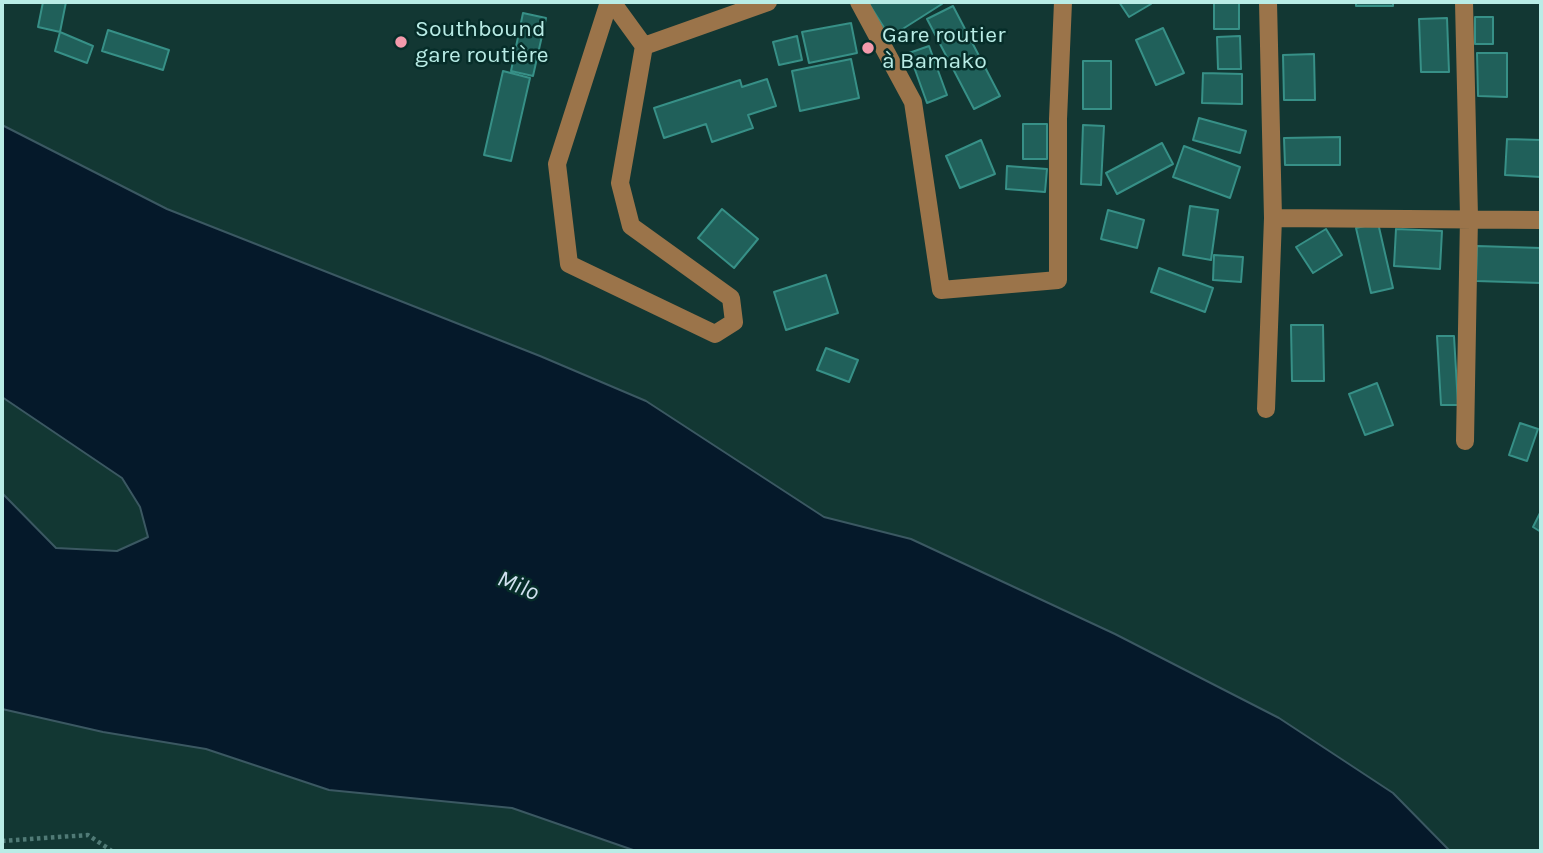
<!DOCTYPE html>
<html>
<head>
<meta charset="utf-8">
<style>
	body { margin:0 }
	#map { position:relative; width:1543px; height:853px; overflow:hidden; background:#123733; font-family:Karla,sans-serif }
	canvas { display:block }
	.frame { position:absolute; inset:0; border:4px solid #b9ece6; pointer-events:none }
</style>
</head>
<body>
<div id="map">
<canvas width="1543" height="853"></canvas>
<div class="frame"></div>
</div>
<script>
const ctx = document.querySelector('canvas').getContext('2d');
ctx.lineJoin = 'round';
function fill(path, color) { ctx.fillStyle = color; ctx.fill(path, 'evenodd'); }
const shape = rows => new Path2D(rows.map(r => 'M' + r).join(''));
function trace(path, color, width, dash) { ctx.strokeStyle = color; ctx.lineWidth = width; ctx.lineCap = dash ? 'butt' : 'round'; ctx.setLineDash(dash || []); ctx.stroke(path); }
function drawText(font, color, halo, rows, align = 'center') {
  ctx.font = font + ' Karla,sans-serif'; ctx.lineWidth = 5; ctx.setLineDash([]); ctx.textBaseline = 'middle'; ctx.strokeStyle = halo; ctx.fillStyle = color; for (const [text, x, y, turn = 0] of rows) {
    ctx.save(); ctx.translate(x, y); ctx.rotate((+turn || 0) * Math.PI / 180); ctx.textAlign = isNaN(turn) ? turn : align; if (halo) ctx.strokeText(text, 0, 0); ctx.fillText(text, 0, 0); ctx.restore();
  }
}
const water = shape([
	[2,125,167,209,540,356,646,401,824,517,911,539,1115,634,1279,718,1393,793,1450,851,636,851,512,808,329,790,206,749,103,732,2,709,2,493,56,548,117,551,148,537,140,507,122,478,2,397,2,125]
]);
const building = shape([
	[43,2,66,2,60,32,38,27,43,2],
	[873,2,941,2,942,4,890,37,869,4,873,2],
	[1119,2,1150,2,1151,4,1129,17,1119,2],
	[1214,2,1239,2,1239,29,1214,29,1214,2],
	[1356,2,1393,2,1393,6,1356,6,1356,2],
	[953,6,1000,96,974,109,927,19,953,6],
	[523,13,546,18,533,76,511,71,523,13],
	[1475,17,1493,17,1493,44,1475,44,1475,17],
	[1447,18,1449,72,1421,72,1419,19,1447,18],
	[851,23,857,53,809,63,802,32,851,23],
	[1163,28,1184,73,1156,85,1136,40,1163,28],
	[108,30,169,50,163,70,102,51,108,30],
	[60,32,93,46,87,63,55,51,60,32],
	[797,36,802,60,779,65,773,42,797,36],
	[1240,36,1241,69,1218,69,1217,37,1240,36],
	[929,46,947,95,927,103,909,53,929,46],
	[1477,53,1507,53,1507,97,1478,96,1477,53],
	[1314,54,1315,100,1284,100,1283,55,1314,54],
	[851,59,859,98,800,111,792,71,851,59],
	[1083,61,1111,61,1111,109,1083,109,1083,61],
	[503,71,530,78,511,161,484,155,503,71],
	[1203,73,1242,74,1242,104,1202,103,1203,73],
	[767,79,776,106,748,115,753,128,712,142,706,124,664,138,654,108,740,80,742,87,767,79],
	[1199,118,1246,131,1240,153,1193,140,1199,118],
	[1023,124,1047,124,1047,159,1023,159,1023,124],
	[1083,125,1104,126,1101,185,1081,184,1083,125],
	[1340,137,1340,165,1285,165,1284,138,1340,137],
	[1507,139,1541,140,1541,177,1505,175,1507,139],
	[981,140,995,174,960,188,946,156,981,140],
	[1162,143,1173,164,1117,194,1106,173,1162,143],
	[1184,146,1240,167,1230,198,1173,177,1184,146],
	[1007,166,1047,169,1045,192,1006,189,1007,166],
	[1190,206,1218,210,1211,260,1183,255,1190,206],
	[722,209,758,239,734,268,698,238,722,209],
	[1108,210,1144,220,1137,248,1101,239,1108,210],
	[1378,223,1393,288,1371,293,1356,228,1378,223],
	[1326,229,1342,255,1313,273,1296,247,1326,229],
	[1396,229,1442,231,1440,269,1394,266,1396,229],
	[1477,246,1541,248,1541,283,1476,281,1477,246],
	[1214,255,1243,257,1241,282,1213,280,1214,255],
	[1159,268,1213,288,1205,312,1151,292,1159,268],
	[826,275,838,313,786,330,774,292,826,275],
	[1291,325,1323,325,1324,381,1292,381,1291,325],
	[1437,336,1454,336,1458,405,1441,405,1437,336],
	[826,348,858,360,849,382,817,370,826,348],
	[1377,383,1393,425,1365,435,1349,394,1377,383],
	[1520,423,1538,429,1527,461,1509,455,1520,423],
	[1541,511,1541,532,1533,527,1541,511]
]);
const path = shape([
	[2,841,88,835,112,851]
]);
const minor = shape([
	[609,2,557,164,569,264,715,334,734,322,731,298,631,226,620,183,644,46],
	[612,2,644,46,768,2],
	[859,2,913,102,941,290,1058,280,1058,119,1063,2],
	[1464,2,1469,217,1465,441],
	[1273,218,1541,220],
	[1266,409,1273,218,1268,2]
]);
const markers = [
	[401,42,7,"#f39aac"],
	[868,48,7,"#f39aac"]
];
const poiNames = [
	["Southbound",415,29],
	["gare routière",415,55],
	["Gare routier",882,35],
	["à Bamako",882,61]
];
const waterNames = [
	["Milo",518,586,23]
];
fill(water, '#05192a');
trace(water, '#3b5862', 2);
fill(building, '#20605a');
trace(building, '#379087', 2);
trace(path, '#507a76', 4.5, [3.5, 3.5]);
trace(minor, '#9b744a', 18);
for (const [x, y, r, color] of markers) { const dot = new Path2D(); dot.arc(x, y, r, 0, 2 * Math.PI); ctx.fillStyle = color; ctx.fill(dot); trace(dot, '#062d29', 2.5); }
drawText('23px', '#b9ece6', '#062d29', poiNames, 'left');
drawText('italic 24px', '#d1e1f0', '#062d29', waterNames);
</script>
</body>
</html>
